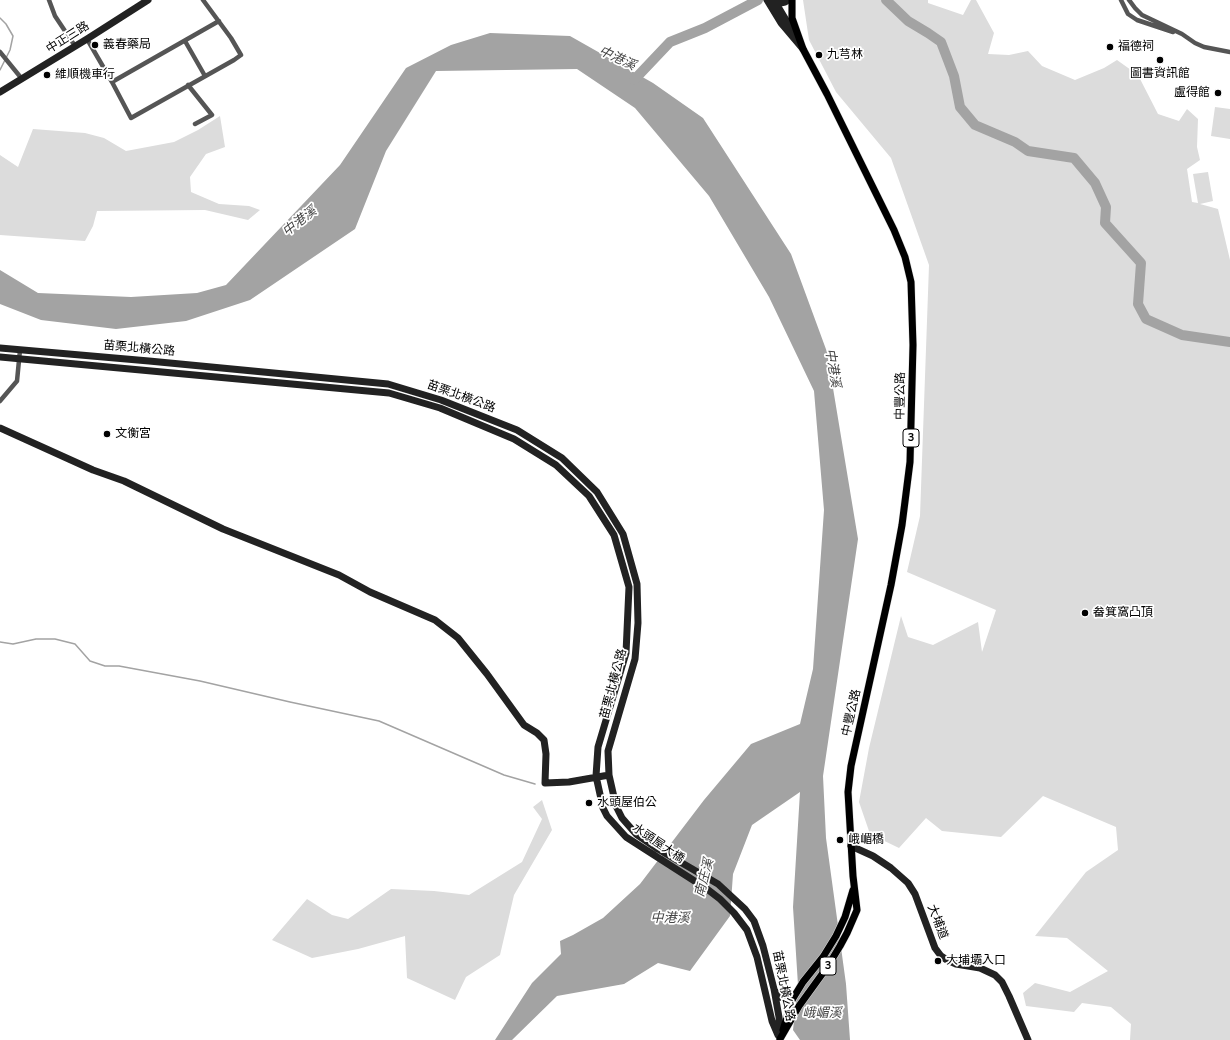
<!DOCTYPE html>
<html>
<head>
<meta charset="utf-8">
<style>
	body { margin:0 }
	canvas { display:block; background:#fff }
</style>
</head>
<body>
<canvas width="1230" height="1040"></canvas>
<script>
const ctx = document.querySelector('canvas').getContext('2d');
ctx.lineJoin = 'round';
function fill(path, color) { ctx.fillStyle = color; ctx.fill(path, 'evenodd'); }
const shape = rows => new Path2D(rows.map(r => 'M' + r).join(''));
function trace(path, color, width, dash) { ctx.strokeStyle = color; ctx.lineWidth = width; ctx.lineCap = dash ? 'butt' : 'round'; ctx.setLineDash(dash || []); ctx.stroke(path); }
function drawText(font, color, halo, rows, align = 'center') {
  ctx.font = font + ' "Nunito Sans","Noto Sans TC",sans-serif'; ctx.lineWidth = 3.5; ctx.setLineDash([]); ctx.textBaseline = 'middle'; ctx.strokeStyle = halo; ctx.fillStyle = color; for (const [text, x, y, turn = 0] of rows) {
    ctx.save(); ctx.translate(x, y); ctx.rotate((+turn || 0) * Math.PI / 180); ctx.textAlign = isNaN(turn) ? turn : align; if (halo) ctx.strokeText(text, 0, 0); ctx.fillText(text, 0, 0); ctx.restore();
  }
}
const green = shape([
	[803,0,928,0,928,3,963,15,971,0,976,0,994,33,988,54,1009,55,1028,51,1042,66,1075,80,1104,68,1117,60,1138,75,1158,114,1179,121,1187,109,1198,119,1197,147,1200,160,1187,169,1192,202,1198,203,1193,174,1208,172,1213,201,1200,204,1218,209,1230,260,1230,1040,1130,1040,1131,1024,1111,1007,1082,1003,1074,1012,1026,1006,1023,993,1035,983,1070,992,1108,971,1067,938,1035,936,1086,872,1118,850,1116,827,1043,796,1001,837,942,831,926,818,899,848,870,834,859,802,869,748,901,616,908,637,933,645,978,622,982,652,996,610,907,572,920,516,929,265,891,158,836,92,809,40],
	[1215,107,1230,109,1230,139,1211,136],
	[220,116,225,147,206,154,190,177,191,192,219,204,249,206,260,210,248,220,205,210,97,211,93,226,85,241,0,235,0,155,18,167,33,129,85,133,104,138,126,151,174,142,198,130],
	[542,800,552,830,514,895,500,955,466,977,455,1000,407,978,405,936,358,949,312,958,272,940,307,899,332,915,348,919,391,889,434,891,469,895,522,862,542,819,533,807]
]);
const water = shape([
	[490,33,570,36,653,83,703,118,791,254,827,352,858,539,823,776,826,838,846,984,850,1040,800,1040,793,1030,798,985,793,907,800,792,752,825,733,874,730,916,690,971,658,963,624,984,557,996,512,1040,495,1040,532,983,561,954,560,941,573,935,603,918,640,884,704,800,751,744,800,724,813,669,824,510,814,391,769,297,709,196,635,108,577,69,436,71,386,151,355,229,250,300,186,321,116,329,41,320,0,304,0,270,38,293,131,297,197,293,226,285,340,165,406,68,451,45]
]);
const stream = shape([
	[0,18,6,24,13,36,10,50,0,70],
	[0,642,13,644,36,639,55,639,75,644,90,661,105,666,119,666,200,681,290,702,379,721,504,775,535,784]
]);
const river = shape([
	[886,0,908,21,928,33,941,42,954,76,960,107,975,125,1015,142,1028,151,1074,158,1095,183,1106,207,1105,223,1141,263,1138,304,1146,319,1182,335,1230,342],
	[634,80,670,42,705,28,758,0]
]);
const street = shape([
	[49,0,55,16,75,46],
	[1121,0,1128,14,1137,20,1173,32],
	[1129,0,1135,8,1142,15,1182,34,1195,43,1204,47,1230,52],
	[87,39,112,82,131,118,234,60,241,55,231,38,203,0],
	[185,41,205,76],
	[0,52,22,79],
	[112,82,219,21],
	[188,85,212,115,195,124],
	[0,401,17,381,20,350]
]);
const secondary = shape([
	[767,0,781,23,803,49],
	[774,0,795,35],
	[776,4,785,2,788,0],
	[0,92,87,39,148,0],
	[0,348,149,361,388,384,441,400,517,430,562,458,597,492,623,534,637,584,638,623,635,659,608,751,609,775,616,806,622,818,636,834,658,849,718,884,745,909,754,921,763,946,774,989,779,1017,780,1036],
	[0,357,389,393,440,408,514,439,556,465,589,496,614,535,629,587,626,653,598,747,596,776,603,808,607,816,626,837,707,889,720,899,734,913,747,930,757,957,772,1021,778,1035],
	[0,428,93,470,124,481,223,529,339,575,370,592,435,620,458,638,487,674,524,725,537,733,544,740,546,754,545,783,569,782,609,775],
	[851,846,873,856,891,868,908,883,915,894,935,948,941,956,947,960,956,964,980,968,995,975,1002,982,1009,996,1028,1040],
	[775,991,780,997,792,1000]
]);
const primary = shape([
	[783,1030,792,1000,803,982,823,957,836,936,845,917,853,890],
	[780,1039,799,1006,828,966,840,946,847,933,857,910,853,876,848,792,851,766,891,585,902,525,910,462,913,345,911,282,905,257,894,230,827,94,803,49,792,18,792,0]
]);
const markers = [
	[95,45,4,"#000"],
	[1110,47,4,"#000"],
	[819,55,4,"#000"],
	[1160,60,4,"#000"],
	[47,75,4,"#000"],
	[1218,93,4,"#000"],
	[107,434,4,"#000"],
	[1085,613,4,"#000"],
	[589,803,4,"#000"],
	[840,840,4,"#000"],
	[938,961,4,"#000"]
];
const shields = [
	[911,438,16],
	[828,966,16]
];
const shieldNames = [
	["3",911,438],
	["3",828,966]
];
const streetNames = [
	["中正三路",68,38,-32],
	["苗栗北橫公路",139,349,5],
	["中豐公路",901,396,-89],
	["苗栗北橫公路",461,397,20],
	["苗栗北橫公路",614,684,-75],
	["中豐公路",852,713,-77],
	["水頭屋大橋",658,844,34],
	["大埔道",937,922,69],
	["苗栗北橫公路",783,986,79]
];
const poiNames = [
	["義春藥局",103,45],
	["福德祠",1118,47],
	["九芎林",827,55],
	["圖書資訊館",1160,74,"center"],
	["維順機車行",55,75],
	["盧得館",1210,93,"right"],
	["文衡宮",115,434],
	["畚箕窩凸頂",1093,613],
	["水頭屋伯公",597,803],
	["峨嵋橋",848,840],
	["大埔壩入口",946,961]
];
const waterNames = [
	["中港溪",617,59,25],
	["中港溪",300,222,-38],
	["中港溪",832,368,81],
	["南庄溪",705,878,-75],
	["中港溪",670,919],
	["峨嵋溪",822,1014]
];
fill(green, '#dcdcdc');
fill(water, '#a3a3a3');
trace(stream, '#a3a3a3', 1.5);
trace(river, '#a3a3a3', 10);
trace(primary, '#dbdbdb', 8);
trace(street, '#555', 4.5);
trace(secondary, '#222', 7);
trace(primary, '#000', 7);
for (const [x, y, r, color] of markers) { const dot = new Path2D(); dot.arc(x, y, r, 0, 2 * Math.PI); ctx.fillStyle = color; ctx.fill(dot); trace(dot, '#fff', 1.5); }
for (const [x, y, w] of shields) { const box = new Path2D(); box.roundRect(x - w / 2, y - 9, w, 18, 3); ctx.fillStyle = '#fff'; ctx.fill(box); trace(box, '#000', 1); }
drawText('bold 11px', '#000', null, shieldNames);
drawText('12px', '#000', '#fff', streetNames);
drawText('12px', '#000', '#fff', poiNames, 'left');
drawText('italic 13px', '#444', '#fff', waterNames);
</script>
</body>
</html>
